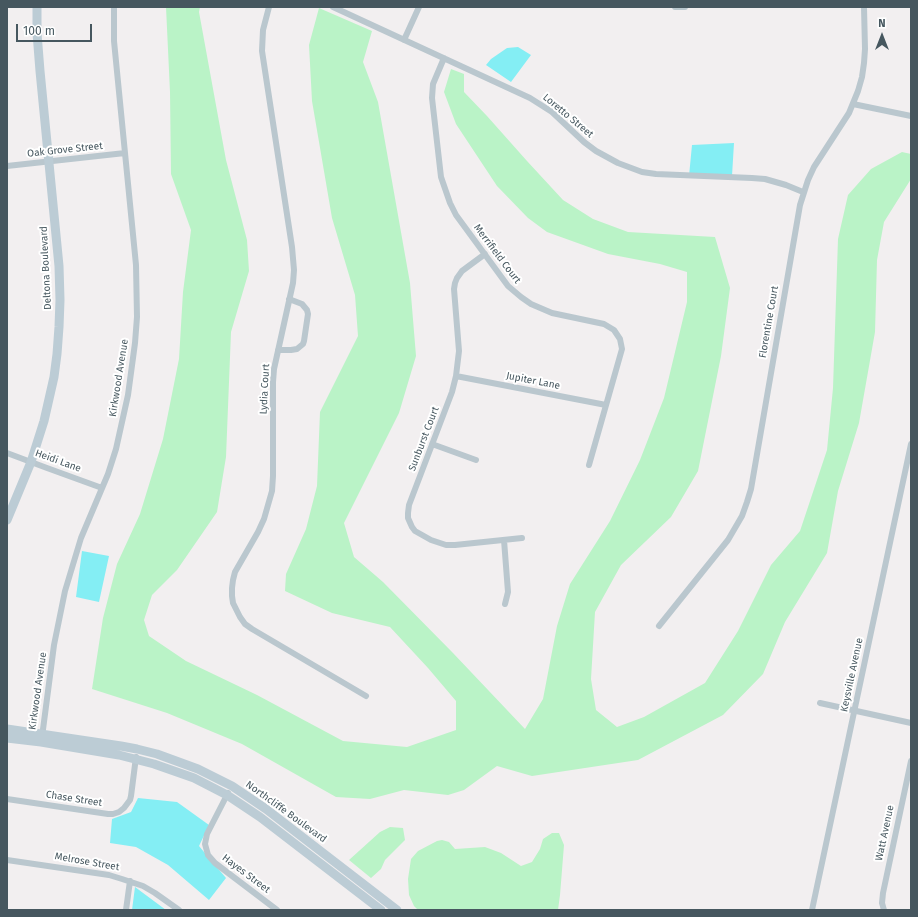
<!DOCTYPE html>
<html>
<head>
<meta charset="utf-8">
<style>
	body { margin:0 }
	#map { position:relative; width:918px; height:917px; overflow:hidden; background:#f2eff0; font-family:"Fira Sans",sans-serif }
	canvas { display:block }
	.frame { position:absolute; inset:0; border:8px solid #46575f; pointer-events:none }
	.north { position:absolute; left:862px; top:16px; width:40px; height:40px; -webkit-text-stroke:3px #fff; paint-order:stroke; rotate:0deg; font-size:11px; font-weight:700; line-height:16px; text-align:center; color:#46575f }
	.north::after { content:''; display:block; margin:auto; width:14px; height:18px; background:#46575f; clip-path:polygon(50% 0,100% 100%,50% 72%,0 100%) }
	.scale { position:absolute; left:16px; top:24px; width:76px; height:18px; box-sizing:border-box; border:2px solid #46575f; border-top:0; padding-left:5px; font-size:12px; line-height:14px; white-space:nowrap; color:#46575f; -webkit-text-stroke:3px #fff; paint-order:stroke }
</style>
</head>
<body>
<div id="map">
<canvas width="918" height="917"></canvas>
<div class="frame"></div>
<div class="north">N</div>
<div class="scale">100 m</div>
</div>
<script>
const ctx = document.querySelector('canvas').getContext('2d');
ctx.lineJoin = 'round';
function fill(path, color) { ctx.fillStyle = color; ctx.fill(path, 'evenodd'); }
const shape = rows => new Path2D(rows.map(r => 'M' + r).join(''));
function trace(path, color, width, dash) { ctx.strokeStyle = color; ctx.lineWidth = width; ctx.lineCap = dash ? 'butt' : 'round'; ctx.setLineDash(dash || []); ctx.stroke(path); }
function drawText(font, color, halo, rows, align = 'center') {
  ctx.font = font + ' "Fira Sans",sans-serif'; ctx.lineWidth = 4; ctx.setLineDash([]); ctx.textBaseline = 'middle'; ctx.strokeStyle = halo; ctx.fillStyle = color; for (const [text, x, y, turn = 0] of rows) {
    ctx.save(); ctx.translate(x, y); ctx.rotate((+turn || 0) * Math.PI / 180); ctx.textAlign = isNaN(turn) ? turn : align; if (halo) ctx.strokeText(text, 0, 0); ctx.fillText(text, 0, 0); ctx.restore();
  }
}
const green = shape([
	[166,7,200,7,199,12,226,160,247,240,249,271,231,332,226,457,217,512,177,570,152,595,144,620,149,636,186,661,257,695,343,741,407,747,456,730,456,701,428,668,390,627,332,613,285,591,286,574,306,529,317,486,320,412,358,336,355,295,332,218,312,101,309,45,319,8,372,31,363,62,378,102,410,283,416,356,399,413,344,523,354,557,383,582,453,653,525,729,543,699,557,626,570,584,610,521,640,460,664,398,687,302,687,272,660,264,608,254,547,232,528,218,497,186,456,124,444,92,451,69,464,74,464,92,487,116,527,161,563,200,593,219,628,232,715,237,730,288,721,356,698,471,671,517,621,565,595,612,591,679,596,710,617,727,644,717,705,683,738,631,771,565,800,531,827,450,833,388,838,239,848,195,871,169,902,152,911,154,911,179,884,222,877,260,875,332,859,423,838,491,827,553,785,622,763,674,723,715,638,760,532,776,497,766,464,790,448,795,404,790,370,799,336,797,242,744,167,713,92,689,103,618,117,564,140,514,163,439,179,359,183,292,191,230,171,174,170,92],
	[390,827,403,828,405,840,385,860,381,869,371,878,349,860,380,832],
	[552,833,559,833,564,845,560,895,558,910,418,910,414,906,409,895,408,879,411,859,418,851,437,841,442,840,449,842,455,849,485,847,501,853,521,866,532,862,540,849,543,839]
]);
const water = shape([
	[518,47,531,55,511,82,486,65,491,59,507,48],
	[734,143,732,176,689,176,692,145],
	[82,551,109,556,99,602,76,597],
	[138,798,177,802,209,825,199,846,226,878,209,900,168,865,136,847,110,843,112,819,131,812],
	[135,887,166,910,132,910]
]);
const street = shape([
	[269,7,263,30,262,51,292,247,294,270,293,283,274,369,273,382,273,476,272,491,264,519,258,532,235,572,233,580,232,588,232,596,233,603,240,617,245,624,252,629,366,696],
	[333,7,530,98,552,112,584,142,596,151,618,163,642,172,656,174,752,178,765,179,786,185,803,192],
	[675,7,685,7],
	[404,40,419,7],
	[444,58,433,84,432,98,441,177,450,203,456,215,508,286,521,297,531,304,552,313,604,324,614,330,620,339,622,349,589,465],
	[853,104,911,116],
	[7,166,125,153],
	[485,254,462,271,457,278,455,283,454,289,459,351,456,376,452,392,409,505,408,513,408,518,412,527,415,531,431,540,446,545,455,545,522,538],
	[278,350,291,350,297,349,303,344,304,341,308,314,307,310,302,304,289,299],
	[456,376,606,405],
	[432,444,476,460],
	[7,453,47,468,102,488],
	[504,540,508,592,505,604],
	[659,626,728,540,742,516,747,502,751,489,800,205,808,180,814,167,849,113,858,91,862,77,864,63,865,49,864,7],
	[820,703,911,723],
	[42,737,54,645,65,591,81,538,108,474,116,449,128,395,135,343,137,317,136,265,114,41,114,7],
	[228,793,207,834,205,844,208,855,215,863,277,910],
	[7,799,108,814,113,814,119,812,124,808,130,800,131,796,136,757],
	[7,860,109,875,122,879,143,886,155,893,179,910],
	[126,910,130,881],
	[812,910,911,444],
	[884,910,882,903,883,893,911,761]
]);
const secondary = shape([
	[7,520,31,462,44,421,54,377,57,354,59,327,60,300,59,266,40,71,37,33,37,7],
	[7,729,121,746,137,749,157,754,198,769,232,786,266,809,397,910],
	[7,738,41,742,119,755,154,764,194,778,227,795,260,817,381,910]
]);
const streetNames = [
	["Loretto Street",568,116,40],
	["Oak Grove Street",65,150,-6],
	["Merrifield Court",497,254,53],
	["Deltona Boulevard",46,268,-93],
	["Florentine Court",769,322,-80],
	["Kirkwood Avenue",119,378,-81],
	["Jupiter Lane",533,381,11],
	["Lydia Court",265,389,-87],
	["Sunburst Court",424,439,-69],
	["Heidi Lane",58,461,20],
	["Keysville Avenue",852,675,-78],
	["Kirkwood Avenue",38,691,-82],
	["Chase Street",74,799,9],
	["Northcliffe Boulevard",286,812,36],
	["Watt Avenue",885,833,-78],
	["Melrose Street",87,862,10],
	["Hayes Street",246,874,37]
];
fill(green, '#baf3c7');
fill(water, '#84eef4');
trace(street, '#bac7ce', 6);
trace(secondary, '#bcccd5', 9);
drawText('10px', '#46575f', '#fff', streetNames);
</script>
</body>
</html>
